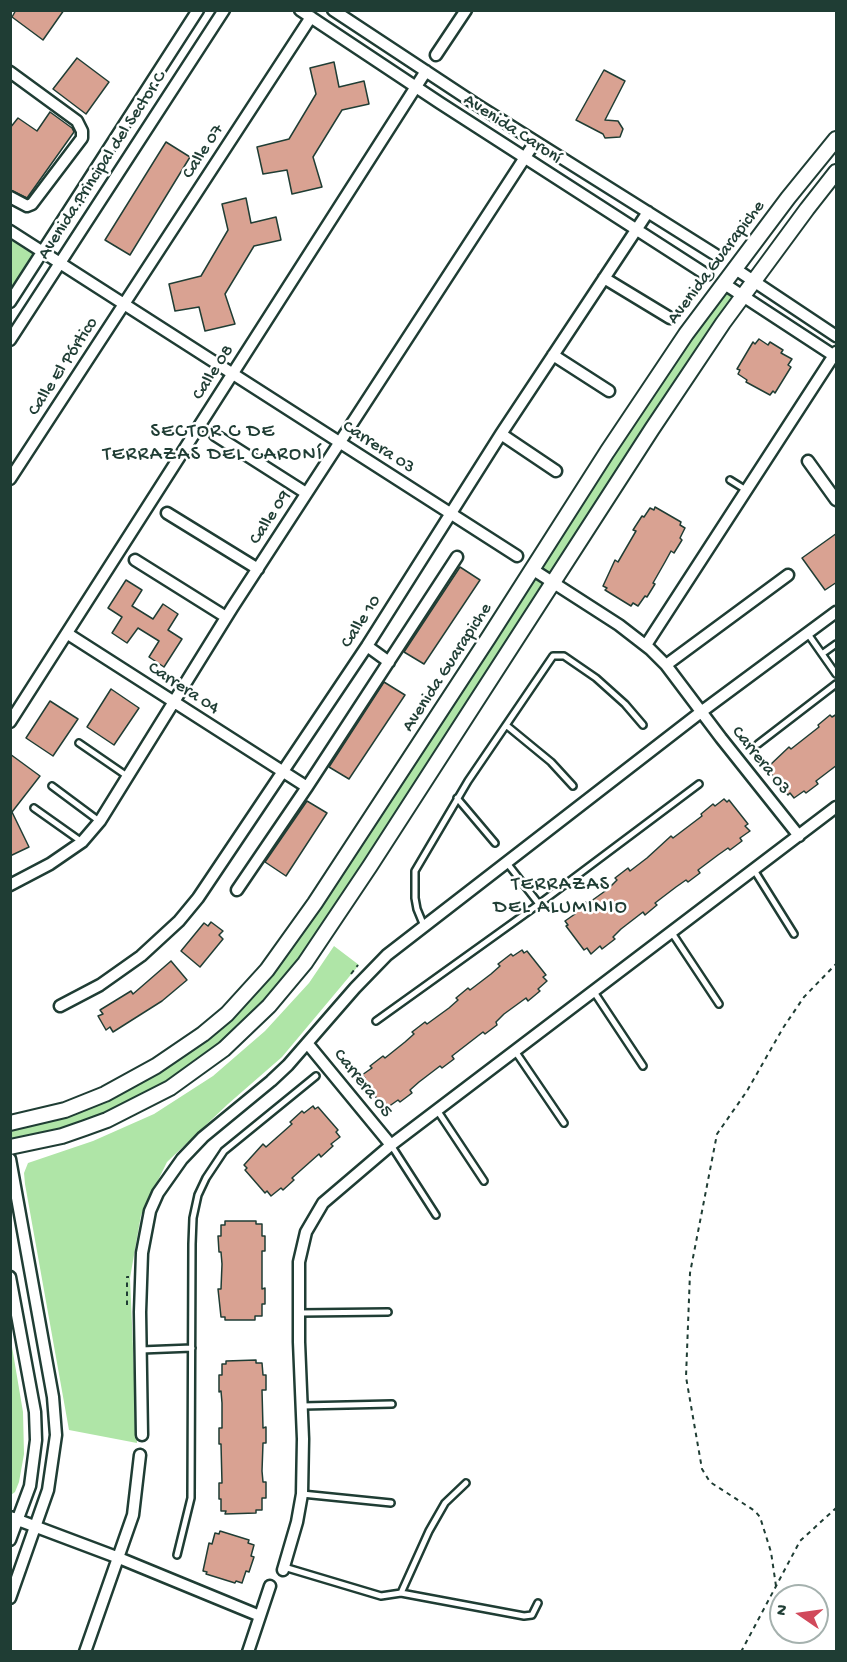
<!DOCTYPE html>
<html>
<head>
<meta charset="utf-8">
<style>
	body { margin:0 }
	#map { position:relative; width:847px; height:1662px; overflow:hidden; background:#fff; font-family:"Gochi Hand",sans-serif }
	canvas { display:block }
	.frame { position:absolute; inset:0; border:12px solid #1f3d34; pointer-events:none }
	.north { position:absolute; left:769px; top:1584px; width:60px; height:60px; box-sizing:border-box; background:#fff; border:2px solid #a5b1ae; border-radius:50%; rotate:283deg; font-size:16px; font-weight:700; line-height:24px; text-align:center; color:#1f3d34 }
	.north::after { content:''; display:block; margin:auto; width:21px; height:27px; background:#d1495b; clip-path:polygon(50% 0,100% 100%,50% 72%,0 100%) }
</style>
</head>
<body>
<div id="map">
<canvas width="847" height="1662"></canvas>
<div class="frame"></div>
<div class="north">N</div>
</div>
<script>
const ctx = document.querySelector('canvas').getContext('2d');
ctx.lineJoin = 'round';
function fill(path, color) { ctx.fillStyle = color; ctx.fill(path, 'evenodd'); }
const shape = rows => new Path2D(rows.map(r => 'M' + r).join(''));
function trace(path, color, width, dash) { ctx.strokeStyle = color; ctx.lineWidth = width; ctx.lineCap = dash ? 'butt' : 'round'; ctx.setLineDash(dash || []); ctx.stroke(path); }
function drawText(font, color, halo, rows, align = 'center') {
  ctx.font = font + ' "Gochi Hand",sans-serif'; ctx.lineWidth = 5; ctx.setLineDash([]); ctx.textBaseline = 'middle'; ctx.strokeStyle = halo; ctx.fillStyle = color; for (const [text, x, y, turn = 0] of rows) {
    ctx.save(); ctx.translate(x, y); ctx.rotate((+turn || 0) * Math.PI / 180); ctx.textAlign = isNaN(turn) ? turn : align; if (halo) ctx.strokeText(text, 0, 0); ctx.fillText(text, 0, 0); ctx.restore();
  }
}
const green = shape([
	[11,231,43,251,11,302],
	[723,283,742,297,370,866,248,1028,135,1106,11,1147,11,1123,45,1115,178,1052,267,970],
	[334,946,359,965,282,1057,228,1104,167,1162,141,1215,130,1278,137,1443,69,1430,25,1184,24,1173,28,1163,93,1141,154,1114,213,1076,265,1031,309,983],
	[11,1341,23,1412,24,1454,19,1482,15,1492,11,1495]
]);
const building = shape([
	[16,10,64,10,43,40,12,17,16,10],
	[77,58,109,82,86,114,53,89,77,58],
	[334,62,339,87,364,81,369,104,342,110,313,157,322,187,292,194,287,170,263,174,257,147,289,139,316,94,310,68,334,62],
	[604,70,625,81,605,120,618,121,623,129,620,137,605,138,603,134,576,120,604,70],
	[50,112,72,128,74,132,27,198,10,190,10,128,18,118,37,131,50,112],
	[166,142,190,157,130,255,105,240,166,142],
	[246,198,251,223,276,217,281,240,254,246,225,294,235,324,205,331,199,307,175,311,169,284,201,276,228,230,222,204,246,198],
	[759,339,768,345,770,342,783,350,781,353,792,359,788,365,791,367,775,393,773,391,770,395,746,382,747,380,738,374,740,370,737,369,753,342,755,344,759,339],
	[655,507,681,522,680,525,685,528,680,538,682,540,674,553,671,551,665,562,653,583,655,584,647,597,645,596,638,606,633,603,631,606,605,590,607,588,603,586,615,560,618,562,636,531,633,530,642,516,644,517,650,508,654,510,655,507],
	[837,533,837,582,825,590,802,558,837,533],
	[460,567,480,580,424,664,404,652,460,567],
	[126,580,142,590,132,606,153,619,163,604,178,614,168,630,182,639,164,667,149,657,159,641,138,628,127,643,112,633,122,617,108,608,126,580],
	[384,682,405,695,349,779,329,767,384,682],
	[111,689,139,708,114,745,87,727,111,689],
	[50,701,78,719,53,756,26,738,50,701],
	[837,714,837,765,816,781,818,784,806,793,804,791,794,798,790,793,788,795,769,771,771,769,769,766,789,747,791,749,819,727,818,725,830,715,832,717,837,714],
	[10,754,40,776,12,812,29,847,10,856,10,754],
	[724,799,727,802,729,800,748,824,745,826,750,831,740,838,742,841,730,850,728,848,718,855,698,870,700,873,688,882,686,880,676,887,655,903,657,905,645,915,643,912,621,929,613,937,615,939,602,949,600,946,591,954,587,948,584,950,566,926,568,925,565,921,575,914,573,912,586,902,587,904,608,889,617,880,615,878,628,868,630,871,647,858,671,836,673,838,702,816,701,814,713,804,715,806,724,799],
	[307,801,327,813,286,876,265,862,307,801],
	[211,922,223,931,219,935,223,939,200,967,181,951,204,923,208,926,211,922],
	[522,950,524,953,527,951,546,975,543,977,547,981,538,989,540,991,528,1001,526,998,504,1014,496,1022,497,1025,485,1034,483,1032,452,1056,454,1059,442,1068,440,1066,419,1082,410,1090,412,1093,400,1102,398,1100,388,1107,384,1102,381,1104,363,1080,365,1078,362,1075,372,1068,370,1066,383,1056,385,1058,405,1042,414,1034,412,1032,425,1022,427,1024,449,1008,458,1000,456,998,468,988,470,990,491,974,500,966,498,964,511,954,513,956,522,950],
	[171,961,187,980,162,1001,113,1032,110,1027,106,1030,98,1016,103,1014,100,1010,131,991,133,994,171,961],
	[313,1106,315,1109,318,1107,338,1130,336,1132,340,1137,331,1144,333,1146,321,1157,319,1154,292,1178,294,1180,283,1190,281,1188,271,1196,267,1191,265,1193,245,1170,247,1168,244,1165,263,1144,266,1147,283,1132,292,1124,290,1122,302,1111,304,1113,313,1106],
	[225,1221,256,1221,256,1224,262,1224,262,1236,265,1236,265,1251,262,1251,262,1289,265,1288,265,1304,262,1304,262,1316,255,1316,255,1320,225,1320,225,1317,221,1317,218,1289,221,1289,222,1264,221,1252,219,1252,218,1236,221,1236,221,1225,225,1225,225,1221],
	[256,1360,256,1363,262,1363,263,1375,266,1375,266,1390,262,1390,263,1428,266,1427,266,1443,263,1443,262,1471,263,1482,266,1482,266,1498,262,1498,262,1510,256,1510,256,1513,225,1514,226,1511,221,1511,221,1499,219,1499,219,1483,222,1483,221,1444,219,1444,219,1428,222,1428,222,1403,221,1391,219,1392,219,1375,222,1375,222,1364,226,1364,226,1361,256,1360],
	[220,1531,249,1540,248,1543,254,1545,251,1556,254,1557,249,1572,246,1571,242,1583,236,1581,235,1583,206,1574,207,1572,203,1571,209,1543,212,1544,215,1533,219,1534,220,1531]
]);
const path = shape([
	[351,974,358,965],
	[127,1305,127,1277,129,1277],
	[776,1586,771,1552,760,1517,755,1511,710,1482,702,1469,686,1377,690,1273,717,1134,747,1091,783,1028,804,997,836,964],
	[741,1652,800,1541,836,1508]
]);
const lane = shape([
	[730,480,746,490],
	[808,634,836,674],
	[822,654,836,644],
	[506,725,551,762,573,786],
	[79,743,127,776],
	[758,744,836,684],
	[52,786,99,821],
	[457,798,495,843],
	[34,808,82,842],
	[507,863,539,904],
	[754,870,794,934],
	[424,926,417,909,415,898,415,871,468,781,553,656,564,656,596,678,625,704,643,725],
	[672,933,719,1004],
	[594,992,643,1066],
	[376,1021,539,904,699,784],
	[515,1051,564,1123],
	[437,1110,484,1181],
	[391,1145,436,1215],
	[300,1313,388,1312],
	[141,1350,192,1348],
	[302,1406,392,1404],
	[302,1494,391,1503],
	[177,1555,191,1498,192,1244,193,1218,198,1195,206,1178,224,1151,316,1076],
	[284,1567,381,1596,401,1593,429,1531,445,1503,466,1483],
	[401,1593,524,1616,532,1615,538,1603]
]);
const street = shape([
	[300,10,440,103,707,275],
	[333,10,474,103,716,255],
	[436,55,466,10],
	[10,72,77,121,82,131,82,138,32,204,27,206,10,197],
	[10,231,517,556],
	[734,268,836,336],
	[604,278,670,318],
	[723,283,836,357],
	[10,302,198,10],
	[10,340,224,10],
	[553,355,609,391],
	[501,434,556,471],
	[215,435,306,493],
	[808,461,836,500],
	[10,479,311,17],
	[167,513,258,569],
	[135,560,226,617],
	[532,569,619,625,650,649,666,665,721,738,799,836],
	[68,634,307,787],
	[646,645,836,352],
	[367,646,389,662],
	[666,665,788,575],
	[10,722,426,71],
	[10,885,50,864,82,842,100,821,232,608,535,142],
	[237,890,307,787,457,557],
	[60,1006,100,985,141,956,179,921,198,898,367,646,501,434,648,212],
	[307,1043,391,1145],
	[10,1159,53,1397,56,1435,48,1490,10,1598],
	[10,1277,35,1412,36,1440,30,1486,10,1540],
	[142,1435,140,1312,142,1253,150,1211,158,1193,182,1159,203,1137,271,1081,288,1065,355,988,387,955,701,712,836,612],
	[10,1517,119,1558,260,1616],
	[283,1570,297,1522,302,1494,303,1439,299,1342,299,1262,306,1232,323,1203,391,1145,836,807],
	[85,1652,133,1515,140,1455],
	[248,1652,270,1586]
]);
const secondary = shape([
	[10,1123,65,1110,105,1094,156,1066,203,1034,227,1014,267,970,315,903,489,637,607,452,686,334,788,198,836,139],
	[10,1147,62,1136,85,1128,107,1120,170,1088,224,1049,269,1006,305,963,370,866,652,429,723,323,807,209,836,172]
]);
const streetNames = [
	["Avenida Caroní",512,130,33],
	["Calle 07",204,152,-57],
	["Avenida Principal del Sector C",103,166,-57],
	["Avenida Guarapiche",717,263,-53],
	["Calle El Pórtico",64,367,-57],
	["Calle 08",214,373,-57],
	["Carrera 03",378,448,33],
	["Calle 09",271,518,-57],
	["Calle 10",362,622,-57],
	["Avenida Guarapiche",448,668,-57],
	["Carrera 04",183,689,33],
	["Carrera 03",760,761,51],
	["Carrera 05",362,1084,51]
];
const neighbourhoodNames = [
	["SECTOR C DE",213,433],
	["TERRAZAS DEL CARONÍ",213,456],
	["TERRAZAS",561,886],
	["DEL ALUMINIO",561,909]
];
fill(green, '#afe5a7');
fill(building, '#d9a292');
trace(building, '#1f3d34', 1.5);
trace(lane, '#1f3d34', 10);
trace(street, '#1f3d34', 15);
trace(secondary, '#1f3d34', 18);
trace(path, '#1f3d34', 2, [4.5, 4.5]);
trace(lane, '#fff', 5);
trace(street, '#fff', 10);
trace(secondary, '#fff', 14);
drawText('18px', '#1f3d34', '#fff', streetNames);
ctx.letterSpacing = '1.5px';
drawText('20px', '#1f3d34', '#fff', neighbourhoodNames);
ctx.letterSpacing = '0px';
</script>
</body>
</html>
